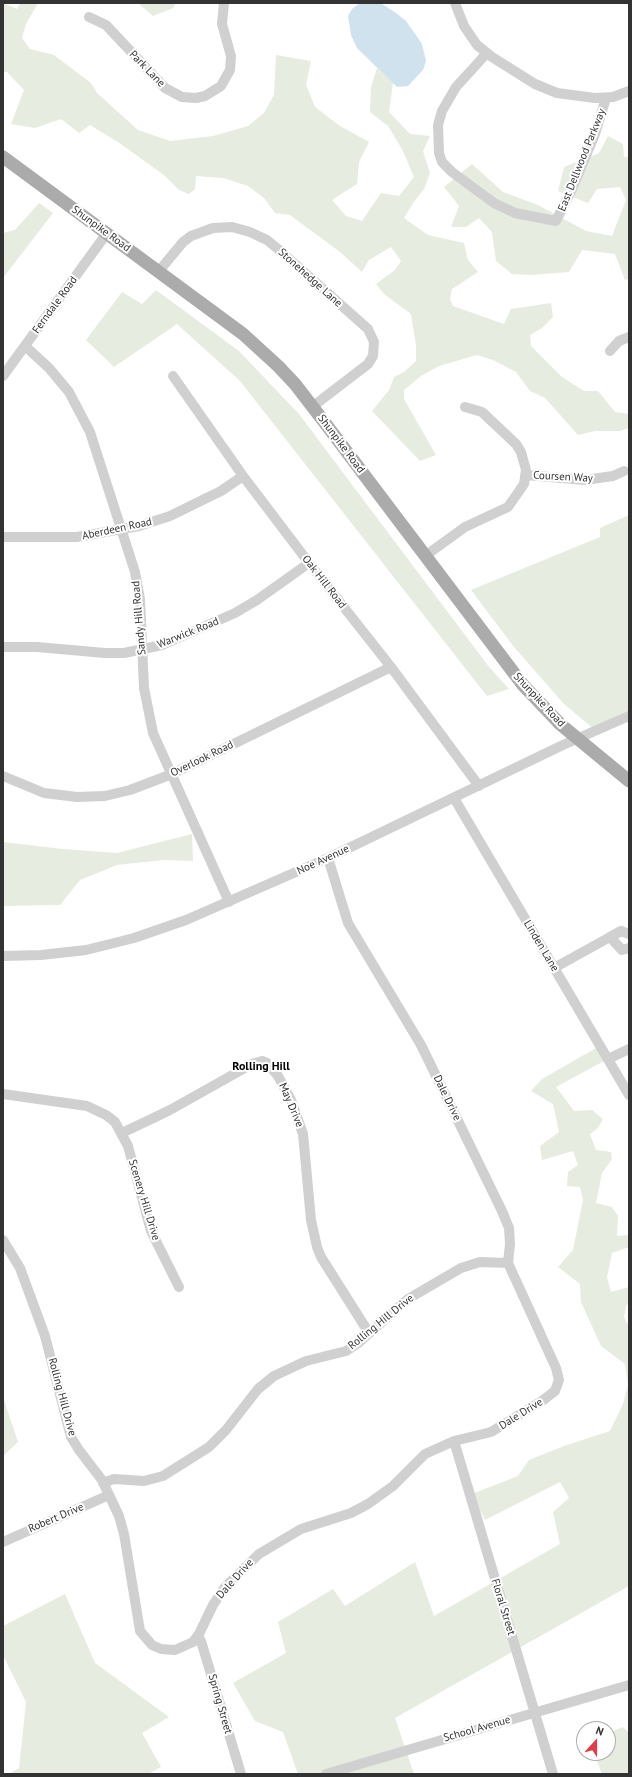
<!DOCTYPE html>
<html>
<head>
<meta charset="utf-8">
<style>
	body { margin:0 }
	#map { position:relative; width:632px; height:1777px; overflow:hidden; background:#fff; font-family:"PT Sans",sans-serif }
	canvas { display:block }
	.frame { position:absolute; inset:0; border:4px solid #333; pointer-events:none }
	.north { position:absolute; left:576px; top:1721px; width:40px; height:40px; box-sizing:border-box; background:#fff; border:1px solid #adadad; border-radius:50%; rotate:21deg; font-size:11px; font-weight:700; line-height:16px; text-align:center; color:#333 }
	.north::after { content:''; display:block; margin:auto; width:14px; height:18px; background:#e63946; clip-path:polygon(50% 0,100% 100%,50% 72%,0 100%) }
</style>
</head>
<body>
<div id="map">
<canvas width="632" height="1777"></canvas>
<div class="frame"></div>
<div class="north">N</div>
</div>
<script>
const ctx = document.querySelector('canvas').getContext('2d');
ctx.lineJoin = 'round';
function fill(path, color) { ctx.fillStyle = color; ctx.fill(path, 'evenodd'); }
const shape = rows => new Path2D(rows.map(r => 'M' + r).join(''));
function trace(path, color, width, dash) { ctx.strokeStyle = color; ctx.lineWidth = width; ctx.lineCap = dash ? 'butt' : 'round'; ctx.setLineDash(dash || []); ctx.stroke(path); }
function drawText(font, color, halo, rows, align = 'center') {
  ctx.font = font + ' "PT Sans",sans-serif'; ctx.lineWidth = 4; ctx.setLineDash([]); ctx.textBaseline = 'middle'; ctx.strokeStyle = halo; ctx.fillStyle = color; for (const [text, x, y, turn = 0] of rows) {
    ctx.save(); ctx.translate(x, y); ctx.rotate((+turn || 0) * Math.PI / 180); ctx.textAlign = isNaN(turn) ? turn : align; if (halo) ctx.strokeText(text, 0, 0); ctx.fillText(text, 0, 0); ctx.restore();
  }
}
const green = shape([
	[3,3,17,9,20,3,38,3,26,24,22,38,30,49,54,55,91,83,97,93,138,130,170,141,213,136,248,126,264,113,274,95,276,55,311,61,306,85,315,107,340,126,369,142,359,162,357,184,332,200,346,216,362,221,381,193,399,196,414,177,402,149,388,126,370,112,371,87,377,68,393,83,389,112,410,134,430,136,423,151,430,173,424,189,413,203,404,218,428,235,464,243,468,260,478,272,452,289,450,299,453,306,504,324,511,309,551,303,553,317,542,328,530,335,531,346,562,377,584,391,598,391,615,412,629,414,629,428,620,431,595,431,578,435,545,398,530,391,516,372,493,360,477,355,439,366,421,376,404,390,404,399,436,455,420,461,372,411,389,390,394,377,404,372,416,361,416,345,411,314,384,294,376,284,395,270,401,261,391,247,369,260,362,272,340,252,290,215,275,213,264,198,248,186,223,178,196,176,195,189,189,194,179,190,164,175,118,142,90,125,79,133,61,119,35,128,11,124,24,90,7,72,3,72],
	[138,3,176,3,173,8,153,16],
	[608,136,623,144,624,157,629,157,629,279,625,280,615,254,582,250,569,272,531,275,512,274,496,261,492,232,479,218,466,227,451,227,459,206,444,187,472,164,503,192,538,205,586,231,612,236,626,200,620,187,597,189,588,203,558,191,564,167,599,153],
	[39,203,53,213,3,278,3,233,15,230],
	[156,290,239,351,299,414,489,667,509,689,487,696,240,381,177,324,114,367,86,340,122,292,142,304],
	[629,515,629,715,595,730,564,704,514,647,471,590,600,537,600,528],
	[192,834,193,861,163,860,117,865,80,880,60,905,3,906,3,842,63,849,117,853],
	[598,1047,604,1061,556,1087,574,1111,592,1110,603,1119,598,1128,590,1134,596,1150,611,1152,612,1159,602,1173,596,1203,612,1207,618,1216,617,1236,629,1235,629,1247,612,1253,607,1277,611,1292,629,1287,629,1302,626,1306,624,1317,629,1327,629,1586,395,1718,414,1774,298,1774,283,1732,255,1721,233,1683,286,1653,278,1622,333,1589,345,1606,415,1562,434,1616,560,1544,553,1512,569,1498,560,1482,485,1520,472,1494,518,1476,529,1460,564,1446,610,1431,623,1404,628,1385,625,1364,601,1346,581,1302,580,1284,558,1267,573,1250,583,1200,580,1187,567,1186,568,1172,578,1165,573,1151,542,1160,540,1146,559,1132,553,1104,531,1091,542,1079],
	[3,1397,18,1442,3,1456],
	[65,1594,95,1663,169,1717,142,1733,161,1767,148,1774,9,1774,19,1768,26,1702,3,1655,3,1626],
	[623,1727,629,1733,629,1774,602,1774,594,1753,608,1753,608,1733]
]);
const water = shape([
	[360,3,382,4,396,13,406,21,422,44,426,61,423,70,408,86,397,87,357,48,351,35,348,16,352,9]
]);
const minor = shape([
	[455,3,464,26,477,45,492,57,535,84,557,93,595,98,613,97,629,91],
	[89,17,106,25,165,88,182,97,196,98,205,96,221,86,230,70,231,56,222,24,224,3],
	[487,53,456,87,442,111,438,125,439,153,442,162,452,172,494,203,515,213,556,221,572,189,595,134,606,98],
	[159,271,183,242,191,236,213,228,232,227,250,232,267,240,278,249,368,329,374,342,373,356,368,364,312,407],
	[25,346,49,368,69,392,90,432,135,572,140,599,144,688,153,733,229,902],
	[610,351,619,341,629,337],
	[3,376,107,233],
	[173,376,243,476,309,563,391,667,479,786],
	[526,475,585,480,613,476,624,471],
	[3,537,77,537,139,526,170,516,221,491,243,476],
	[425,556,465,527,508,507,524,484,526,470,521,452,516,444,482,412,465,407],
	[3,647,37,647,105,653,124,653,162,645,235,613,257,600,309,563],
	[3,776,44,793,77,797,105,796,130,790,172,774,391,667],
	[454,798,629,1095],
	[629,934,621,931,610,937,622,950,629,948],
	[3,956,41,955,86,950,134,938,186,920,328,858,565,744,629,716],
	[554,968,610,937],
	[608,1059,629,1049],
	[3,1094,87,1106,106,1115,115,1122,128,1146,151,1231,179,1287],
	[122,1133,170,1110,252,1064,262,1061,267,1063,278,1076,291,1100,303,1134,311,1220,317,1247,321,1257,369,1333],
	[3,1240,20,1268,45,1336,71,1437,79,1450,102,1480,119,1516,124,1534,140,1631,152,1645,161,1649,175,1650,193,1642,199,1634,213,1605,225,1587,259,1554,301,1529,351,1513,368,1504,393,1486,425,1454,454,1441,491,1432,542,1401,555,1391,559,1380,556,1368,508,1263,510,1244,509,1228,502,1211,421,1045,348,923,328,858],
	[454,1441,553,1774],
	[103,1483,114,1479,144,1481,163,1476,209,1447,226,1430,258,1389,274,1376,306,1361,346,1351,357,1344,408,1299,461,1268,480,1262,508,1263],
	[3,1542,109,1495],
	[198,1636,201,1641,241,1774],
	[326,1774,629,1685]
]);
const major = shape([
	[3,157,243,334,278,366,295,384,325,423,523,685,560,724,629,781]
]);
const streetNames = [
	["Park Lane",147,69,46],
	["East Dellwood Parkway",582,160,-68],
	["Shunpike Road",101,229,36],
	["Stonehedge Lane",310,278,42],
	["Ferndale Road",55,305,-54],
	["Shunpike Road",341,444,53],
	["Coursen Way",563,477,3],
	["Aberdeen Road",117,529,-12],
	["Oak Hill Road",324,582,52],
	["Sandy Hill Road",139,618,-95],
	["Warwick Road",188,633,-22],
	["Shunpike Road",539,700,47],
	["Overlook Road",202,759,-26],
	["Noe Avenue",323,860,-25],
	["Linden Lane",541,946,59],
	["Dale Drive",447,1098,64],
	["May Drive",291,1105,67],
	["Scenery Hill Drive",144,1200,73],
	["Rolling Hill Drive",381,1322,-39],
	["Rolling Hill Drive",62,1397,75],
	["Dale Drive",521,1414,-32],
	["Robert Drive",56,1518,-23],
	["Dale Drive",235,1579,-48],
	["Floral Street",503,1607,73],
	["Spring Street",220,1704,74],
	["School Avenue",477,1729,-16]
];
const neighbourhoodNames = [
	["Rolling Hill",261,1067]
];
fill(green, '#e6ecdf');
fill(water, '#cfe2ee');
trace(minor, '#d0d0d0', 10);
trace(major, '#ababab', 13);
drawText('11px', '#333', '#fff', streetNames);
drawText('bold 12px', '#000', '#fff', neighbourhoodNames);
</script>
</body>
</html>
